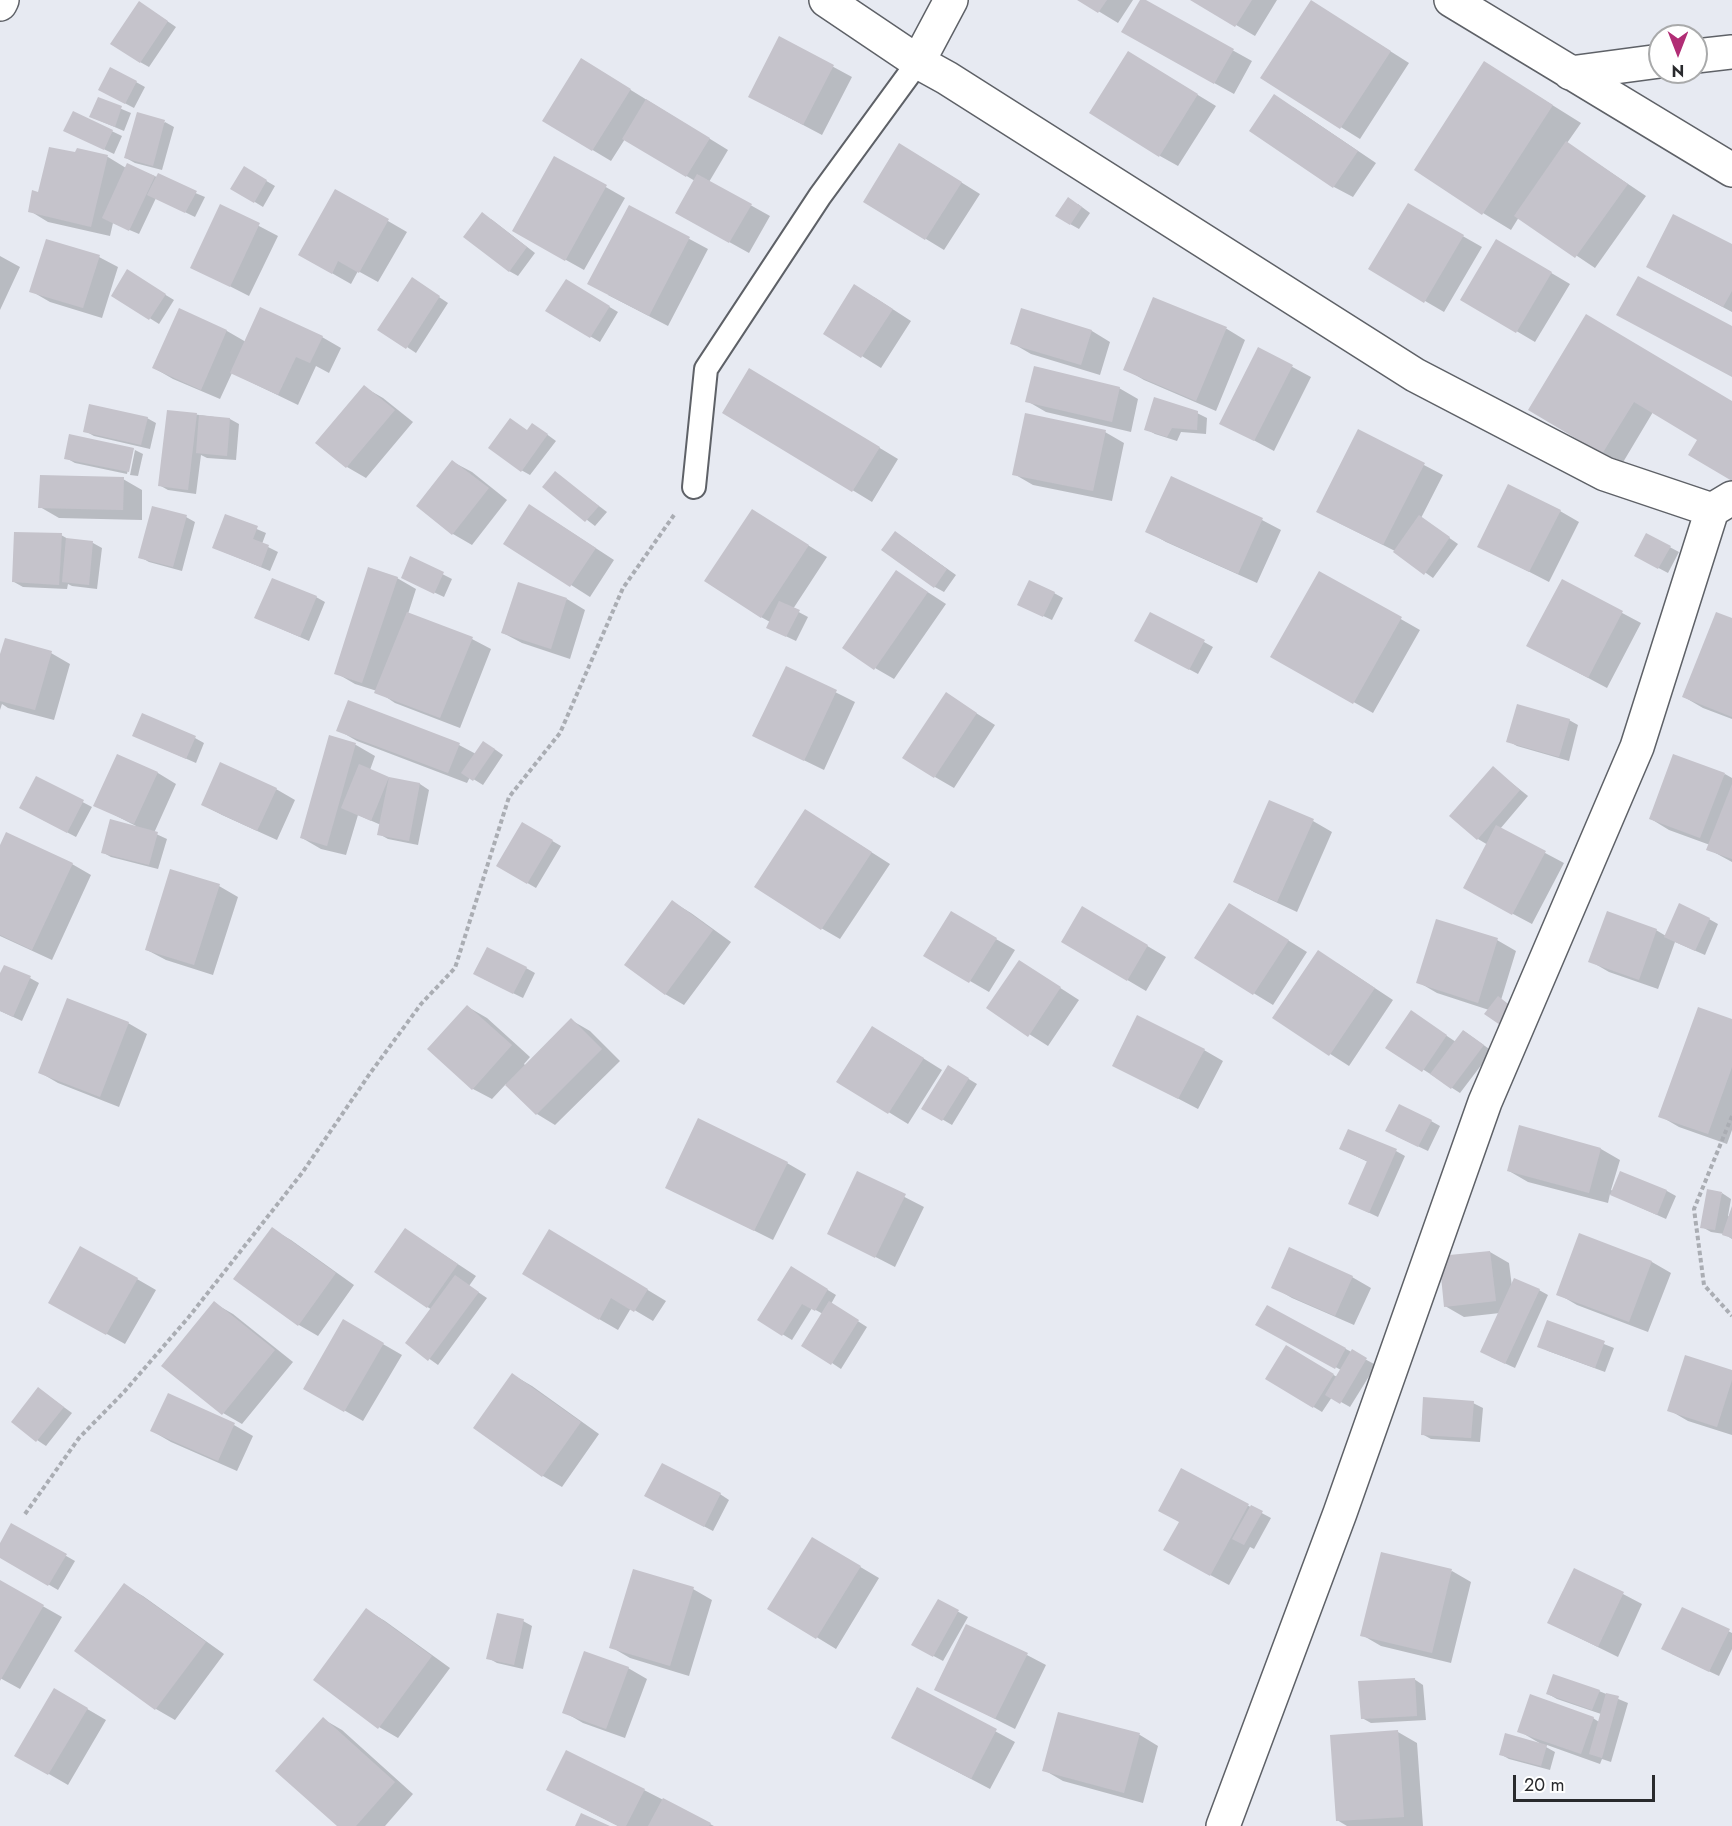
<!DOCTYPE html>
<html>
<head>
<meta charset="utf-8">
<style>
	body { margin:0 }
	#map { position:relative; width:1732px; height:1826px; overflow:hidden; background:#e7eaf2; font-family:Jost,sans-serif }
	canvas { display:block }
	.north { position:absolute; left:1648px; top:24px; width:60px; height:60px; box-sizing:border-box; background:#fff; border:2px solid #a9aaab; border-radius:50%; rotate:180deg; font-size:16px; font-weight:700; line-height:24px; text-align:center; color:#292a2d }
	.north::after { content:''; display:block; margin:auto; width:21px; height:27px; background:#b12d75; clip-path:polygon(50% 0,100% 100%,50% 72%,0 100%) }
	.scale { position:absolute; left:1513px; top:1775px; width:142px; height:27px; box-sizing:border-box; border:3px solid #292a2d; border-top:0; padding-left:8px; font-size:18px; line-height:21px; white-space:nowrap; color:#292a2d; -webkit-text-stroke:4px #fff; paint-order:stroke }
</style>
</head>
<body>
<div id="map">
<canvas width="1732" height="1826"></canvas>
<div class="north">N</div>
<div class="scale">20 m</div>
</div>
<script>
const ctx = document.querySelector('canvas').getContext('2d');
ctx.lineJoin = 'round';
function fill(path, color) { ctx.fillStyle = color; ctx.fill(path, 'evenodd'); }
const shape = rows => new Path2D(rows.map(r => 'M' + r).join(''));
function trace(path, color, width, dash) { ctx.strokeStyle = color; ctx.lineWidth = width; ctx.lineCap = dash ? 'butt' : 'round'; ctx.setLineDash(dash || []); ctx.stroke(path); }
const shadow = shape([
	[1080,0,1133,0,1118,23],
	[1142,0,1252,61,1234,94,1142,43],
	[1193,0,1277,0,1255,36],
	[148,8,176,27,149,67,140,62],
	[1330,13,1409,63,1360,139,1262,78],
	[780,38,852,77,822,135,769,107],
	[1485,63,1581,123,1567,143,1646,196,1595,268,1519,217,1511,230,1483,213],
	[1147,64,1216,106,1178,166,1160,156],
	[600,71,728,150,709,182,770,216,749,253,677,213,695,181,625,139,611,161,544,121],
	[136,82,145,87,134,108,109,95],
	[98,99,131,113,124,131,91,117],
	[1293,107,1376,163,1353,197,1334,187],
	[74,113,122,136,114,154,74,135],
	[165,122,174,127,162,170,135,163,126,158],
	[76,154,108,157,126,168,128,165,205,197,195,217,156,198,139,234,113,223,110,236,48,222,30,211,39,194],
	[919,156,980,194,944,250,926,239],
	[555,158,625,198,584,270,514,231],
	[244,168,275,186,263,207,232,188],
	[336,191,407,232,378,282,358,271,351,284,300,255],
	[1078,204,1090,213,1079,229,1070,224],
	[1408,205,1482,247,1444,312,1370,269],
	[221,206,278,236,249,296,192,267],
	[630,207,708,249,668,326,608,295],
	[491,219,535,253,518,276,509,271],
	[1497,241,1570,284,1535,342,1462,299],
	[1732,246,1732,312,1666,277],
	[0,256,20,267,0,310],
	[99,257,118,267,102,318,50,302,31,291],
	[136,277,174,300,159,324,113,295],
	[566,281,618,312,600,342,547,311],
	[421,285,448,303,416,353,407,347],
	[874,297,911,321,881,368,825,333],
	[1154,299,1227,329,1245,340,1216,411,1144,380,1125,369],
	[180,310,227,331,246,342,322,337,341,348,329,373,316,366,298,405,232,373,220,399,173,379,154,368],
	[1587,316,1732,402,1732,479,1699,439,1653,412,1622,464,1530,409],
	[1092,331,1110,342,1100,375,1031,354,1012,343],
	[1259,349,1311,377,1274,451,1221,423],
	[769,381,898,459,872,502,724,412],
	[364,387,383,398,413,422,366,478,347,467],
	[1119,388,1138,399,1131,432,1046,412,1027,401],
	[169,411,230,419,239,424,236,460,207,458,201,455,196,494,168,490,159,485],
	[1197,413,1207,418,1206,434,1181,432,1177,441,1155,434,1146,429],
	[147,418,156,423,150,449,94,436,85,431],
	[541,430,556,441,530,475,521,470,528,431],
	[1359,431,1443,475,1421,518,1458,544,1433,578,1395,551,1337,522],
	[1105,432,1124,443,1112,501,1033,485,1014,474],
	[70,436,135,450,132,450,127,474,75,463,66,458],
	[135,450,143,454,138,476,130,475],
	[453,462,472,472,507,500,472,545,453,534,418,506],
	[555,473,607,512,595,526,544,487],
	[1172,478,1262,520,1281,530,1257,583,1166,542,1147,531],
	[123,479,142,490,142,520,59,518,40,507],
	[1560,511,1579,522,1549,582,1479,546],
	[226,516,266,533,262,544,278,552,270,571,214,548],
	[186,517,195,522,182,571,149,562,140,557],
	[548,517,614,560,590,597,505,543],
	[771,522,827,557,793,609,808,617,796,641,777,632,770,622,761,617],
	[61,535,70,540,93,543,102,548,97,589,72,586,68,584,67,589,23,587,14,582],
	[1647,535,1679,552,1668,573,1636,556],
	[904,538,956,575,944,592,935,587],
	[411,558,452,579,444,597,412,582],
	[897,572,946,604,894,679,875,668],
	[1320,573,1420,630,1373,713,1272,656],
	[397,578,416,589,408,614,472,639,491,649,460,728,395,703,377,691,355,684,336,673],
	[1562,581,1641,623,1607,688,1547,656],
	[1054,593,1063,598,1052,620,1028,609],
	[316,597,325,602,309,641,256,618],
	[567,599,585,610,570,659,522,643,503,633],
	[1732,620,1732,719,1703,708,1684,697],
	[1204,642,1213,647,1198,674,1145,646],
	[51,653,70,664,54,720,8,708,2,704,0,710,0,659],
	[787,668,855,702,824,770,754,736],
	[946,694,995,725,954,788,935,777],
	[1569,720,1578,725,1569,761,1517,746,1508,741],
	[338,730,459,745,476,754,493,748,503,755,483,785,470,777,467,783,357,741],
	[134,736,195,738,204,743,196,763],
	[330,737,356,745,375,756,370,770,389,778,420,784,429,790,418,845,388,839,379,834,381,825,358,815,346,855,321,849,302,838],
	[118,756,158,773,176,784,154,833,167,839,158,869,111,857,102,852,136,826,95,805],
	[1493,768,1528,796,1500,829,1564,863,1532,924,1483,898,1488,845,1478,839],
	[1725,774,1732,778,1732,862,1708,849,1710,845,1669,830,1651,819],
	[37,778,92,807,76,837,30,813],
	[276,789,295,800,277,840,222,815,203,805],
	[1270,802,1313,821,1332,832,1297,912,1254,892,1235,881],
	[824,822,890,864,840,939,821,928],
	[523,824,561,846,536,888,498,866],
	[0,849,72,864,91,875,52,960,0,936],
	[219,886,238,897,213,975,166,960,147,950],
	[673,902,691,913,731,942,684,1005,665,994],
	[1083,908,1166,957,1146,991,1063,942],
	[1249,916,1307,952,1273,1005,1196,958],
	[1709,919,1718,924,1705,955,1675,942,1658,989,1609,972,1590,961,1656,930,1666,936],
	[970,924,1015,950,989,992,925,955],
	[1497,940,1516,951,1501,1000,1489,1010,1437,993,1418,982],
	[1020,962,1079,1000,1048,1046,988,1008],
	[1337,963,1393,1000,1349,1066,1274,1018],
	[526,968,535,973,523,998,484,979],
	[0,977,30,978,39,983,22,1021,0,1011],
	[468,1007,487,1018,530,1057,524,1064,526,1066,571,1020,590,1031,620,1061,555,1125,537,1114,506,1084,492,1099,473,1089],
	[1420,1018,1456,1042,1464,1031,1492,1051,1460,1093,1388,1047],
	[1732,1021,1732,1130,1727,1144,1679,1127,1660,1116],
	[128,1023,147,1034,119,1107,58,1083,39,1072],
	[891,1038,942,1070,908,1124,838,1081],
	[1204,1050,1223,1061,1198,1109,1114,1065],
	[949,1067,977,1084,952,1125,923,1108],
	[1431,1121,1440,1126,1428,1151,1396,1136],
	[1520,1127,1601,1149,1620,1160,1611,1190,1613,1191,1621,1173,1667,1191,1676,1196,1666,1219,1610,1194,1608,1203,1528,1182,1509,1171],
	[1341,1149,1396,1151,1405,1156,1378,1217,1359,1208,1368,1162],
	[787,1163,806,1174,773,1240,667,1187],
	[858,1173,924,1207,895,1267,829,1233],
	[1722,1193,1731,1199,1728,1216,1730,1217,1732,1209,1732,1239,1724,1234,1711,1232,1702,1227],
	[272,1229,291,1240,354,1285,318,1336,299,1325],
	[406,1230,476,1276,469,1286,487,1298,438,1365,407,1343,432,1310,376,1272],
	[1580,1235,1652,1262,1671,1273,1648,1332,1577,1305,1558,1294],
	[568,1242,666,1301,653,1321,631,1308,618,1330,599,1319],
	[1289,1249,1352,1277,1371,1288,1354,1325,1292,1298,1273,1287],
	[1490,1252,1509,1263,1512,1287,1539,1290,1548,1295,1515,1368,1491,1357,1500,1313,1464,1317,1445,1306],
	[800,1273,836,1295,831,1304,867,1327,841,1369,832,1363,823,1314,812,1308,792,1340,759,1320],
	[137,1279,156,1290,125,1344,69,1313],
	[214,1303,233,1314,293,1362,242,1424,223,1413],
	[1267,1307,1376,1365,1350,1407,1332,1397,1322,1412,1267,1379,1286,1347,1337,1377,1341,1370,1257,1325],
	[343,1321,402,1355,363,1421,305,1388],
	[1548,1322,1614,1348,1605,1372,1548,1351,1539,1346],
	[1732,1372,1732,1435,1688,1421,1669,1410],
	[513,1375,532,1386,599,1434,562,1487,543,1476,475,1428],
	[39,1389,72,1413,46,1446,37,1440],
	[1473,1403,1483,1408,1480,1442,1431,1439,1422,1434],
	[234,1425,253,1436,237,1471,171,1442,152,1431],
	[1182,1470,1271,1518,1254,1549,1250,1547,1229,1585,1184,1561,1181,1522],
	[720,1494,729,1500,713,1531,655,1501],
	[12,1525,75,1561,58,1590,0,1556,0,1546],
	[813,1539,879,1578,836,1649,769,1608],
	[1452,1571,1471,1582,1451,1663,1381,1646,1362,1635],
	[0,1582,62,1617,20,1689,0,1678],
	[124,1585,143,1596,224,1654,175,1720,156,1709,76,1651],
	[693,1589,712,1600,689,1676,630,1658,611,1647],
	[1623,1594,1642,1604,1618,1657,1549,1623],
	[938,1601,968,1617,943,1661,913,1645],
	[1682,1608,1732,1633,1732,1649,1719,1676,1672,1654],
	[367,1610,385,1621,450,1668,398,1738,379,1727],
	[523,1621,532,1626,523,1669,497,1663,488,1658],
	[1027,1655,1046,1665,1015,1729,936,1689],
	[628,1668,647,1679,625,1738,583,1723,564,1712],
	[1414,1679,1423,1685,1426,1720,1371,1723,1362,1718],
	[918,1689,1015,1742,990,1789,912,1748],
	[55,1690,106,1720,68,1785,16,1755],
	[1599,1691,1628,1703,1611,1762,1602,1759,1600,1764,1547,1745,1546,1747,1555,1752,1550,1770,1509,1759,1500,1754,1541,1744,1519,1731,1593,1718,1599,1722,1601,1714,1557,1699,1548,1694],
	[1059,1714,1140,1735,1158,1746,1143,1803,1063,1781,1044,1770],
	[323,1719,342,1730,413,1794,385,1826,339,1826],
	[1398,1732,1417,1743,1423,1826,1347,1826,1337,1820],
	[548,1790,644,1790,714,1826,618,1826]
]);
const building = shape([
	[1077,0,1107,0,1098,13],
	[1140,0,1146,0,1234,49,1214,84,1121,32],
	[1190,0,1252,0,1235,27],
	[1311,0,1391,51,1340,129,1260,78],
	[139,1,168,21,140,63,110,44],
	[779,36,834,65,803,125,748,97],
	[1128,51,1198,94,1159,157,1089,113],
	[581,58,631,89,592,151,542,121],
	[1484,61,1553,105,1482,215,1414,170],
	[110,67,137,81,125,104,98,90],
	[1274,94,1358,151,1333,188,1249,131],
	[98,97,122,106,115,127,89,117],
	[646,99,710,138,686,177,622,139],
	[73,111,113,130,104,150,63,131],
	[137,112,165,120,153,166,124,158],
	[1566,141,1628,184,1575,258,1514,216],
	[899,143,962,182,925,240,863,202],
	[49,147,75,152,77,148,108,155,91,227,28,212,32,190,38,192],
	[554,156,607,185,565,261,512,231],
	[127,163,155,176,129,231,102,218],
	[244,166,267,180,254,203,230,189],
	[158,173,197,191,185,213,147,195],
	[697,174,752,204,729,243,675,213],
	[335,189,389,219,359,273,338,261,332,274,298,255],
	[1068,197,1082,207,1070,225,1055,216],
	[1408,203,1464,235,1424,303,1368,269],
	[220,204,260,223,230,287,190,268],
	[629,205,690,237,649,316,587,284],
	[482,212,527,247,509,272,463,237],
	[1673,214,1732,244,1732,291,1723,307,1646,267],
	[46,239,100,255,83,308,29,292],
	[1496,239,1552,272,1516,333,1460,300],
	[127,269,166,294,149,320,111,296],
	[1638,276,1732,326,1732,377,1616,315],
	[412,277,440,296,406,349,377,330],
	[566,279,610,306,590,338,545,311],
	[854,284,893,309,861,358,823,334],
	[1153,297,1227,327,1196,401,1123,370],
	[260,307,323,336,310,363,296,357,278,395,230,373],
	[179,308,227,330,201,390,152,368],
	[1021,308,1092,330,1081,365,1010,344],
	[1586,314,1732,401,1732,481,1688,455,1697,440,1634,402,1602,454,1528,410],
	[1258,347,1293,365,1254,441,1219,424],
	[1034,366,1120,387,1112,422,1025,402],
	[749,368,880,447,852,492,722,413],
	[364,385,395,410,346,468,315,443],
	[1154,397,1198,411,1197,430,1172,428,1167,437,1144,430],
	[89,404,148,417,141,445,83,432],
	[167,410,197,413,188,490,158,486],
	[1025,413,1106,430,1093,491,1012,475],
	[199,415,230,418,227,456,196,453],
	[510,418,527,430,532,423,548,434,521,472,488,448],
	[1358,429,1425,463,1383,545,1316,512],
	[69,434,134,448,129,472,64,459],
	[452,460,489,488,452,535,416,506],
	[555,471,599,506,585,522,542,487],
	[40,475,124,477,123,510,38,508],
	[1171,476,1263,518,1238,574,1145,532],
	[1508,484,1561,510,1529,572,1477,547],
	[529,504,596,548,570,587,503,544],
	[152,506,187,515,173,567,138,558],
	[752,509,809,545,761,618,704,581],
	[225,514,258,526,253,539,269,545,261,567,212,548],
	[1419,515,1450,537,1424,575,1393,552],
	[895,531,947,569,934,588,881,550],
	[14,532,62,533,59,585,12,582],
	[1646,533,1671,546,1658,569,1634,556],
	[66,538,93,541,89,585,62,582],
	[410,556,444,572,434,594,401,578],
	[368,567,398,577,362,683,334,674],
	[896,570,928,592,874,670,842,648],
	[1319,571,1402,617,1353,704,1270,657],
	[272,578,317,596,300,637,254,618],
	[1562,579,1623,611,1588,678,1526,646],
	[1029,580,1055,592,1043,617,1017,605],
	[518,582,567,598,551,649,501,633],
	[779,601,800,610,786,637,766,628],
	[407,612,473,637,440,718,374,693],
	[1150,612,1205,640,1189,670,1134,641],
	[1716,612,1732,618,1732,717,1682,697],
	[5,638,52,651,35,710,0,701,0,654],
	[786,666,837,690,804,761,752,736],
	[946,692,977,713,934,778,902,758],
	[348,700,460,743,448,773,336,731],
	[1517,704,1570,719,1559,757,1506,742],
	[142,713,196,736,186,759,132,736],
	[329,735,356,743,327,846,300,838],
	[483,741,495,749,473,781,461,773],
	[117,754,158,772,134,824,93,806],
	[1673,754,1725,773,1700,838,1649,819],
	[220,762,277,788,257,831,201,805],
	[359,764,389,777,420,783,409,841,377,835,389,777,371,821,341,808],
	[1493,766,1520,790,1477,840,1449,816],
	[36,776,84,800,67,833,19,808],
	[1732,784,1732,859,1706,850],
	[1269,800,1314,819,1277,902,1233,882],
	[805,809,872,852,821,930,754,887],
	[110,819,158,832,149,865,101,853],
	[522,822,553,840,527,884,496,866],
	[1496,825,1546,851,1512,915,1463,888],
	[6,832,73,863,32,950,0,935,0,845],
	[170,869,220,884,194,965,145,950],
	[672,900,713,930,665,995,624,965],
	[1229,903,1289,940,1253,995,1194,958],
	[1679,903,1710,918,1695,951,1664,937],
	[1082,906,1148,945,1127,981,1061,942],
	[951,911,997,938,969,983,923,956],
	[1607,911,1657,929,1639,980,1588,962],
	[1436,919,1498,938,1478,1003,1416,983],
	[487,947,527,967,513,994,473,974],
	[1318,950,1375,988,1329,1056,1272,1018],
	[1019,960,1061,987,1028,1037,986,1008],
	[4,965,31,976,13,1017,0,1011,0,973],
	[1498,996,1516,1010,1503,1027,1484,1014],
	[67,998,129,1022,100,1097,38,1073],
	[467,1005,512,1045,472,1090,427,1049],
	[1698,1007,1732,1019,1732,1067,1708,1134,1658,1117],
	[1411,1010,1447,1035,1422,1072,1385,1048],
	[1137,1015,1205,1049,1178,1099,1112,1066],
	[571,1018,602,1049,536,1115,505,1085],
	[872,1026,924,1058,888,1114,836,1082],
	[1463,1030,1484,1045,1451,1089,1430,1074],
	[948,1065,969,1078,942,1121,921,1109],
	[1399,1104,1432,1120,1418,1147,1385,1131],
	[698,1118,788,1162,754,1231,665,1188],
	[1519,1125,1601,1148,1589,1193,1507,1171],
	[1348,1129,1397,1149,1369,1213,1348,1204,1367,1161,1339,1149],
	[857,1171,906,1194,875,1258,827,1234],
	[1620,1171,1667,1190,1657,1215,1610,1195],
	[1707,1189,1722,1192,1715,1230,1700,1228],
	[1732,1206,1732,1238,1722,1235],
	[272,1227,336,1273,298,1326,233,1279],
	[405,1228,458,1264,427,1308,374,1272],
	[549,1229,648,1289,634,1312,611,1298,599,1320,522,1274],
	[1579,1233,1652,1261,1629,1322,1556,1295],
	[80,1246,138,1278,106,1335,48,1303],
	[1289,1247,1353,1276,1335,1316,1271,1288],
	[1490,1251,1496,1301,1444,1307,1439,1256],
	[791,1266,828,1289,815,1311,802,1304,782,1336,757,1320],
	[455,1275,479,1292,428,1361,405,1343],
	[1514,1278,1540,1289,1505,1364,1480,1352],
	[214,1301,275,1350,222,1415,161,1366],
	[829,1301,859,1320,831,1365,801,1346],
	[1267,1305,1346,1348,1335,1369,1255,1325],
	[343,1319,384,1343,344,1412,303,1389],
	[1547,1320,1605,1341,1595,1368,1537,1347],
	[1286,1345,1334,1374,1313,1408,1265,1379],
	[1352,1349,1367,1358,1340,1404,1325,1395],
	[1685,1355,1732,1370,1732,1380,1717,1427,1667,1411],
	[512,1373,581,1422,542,1477,473,1428],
	[38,1387,64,1407,36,1442,11,1422],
	[168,1393,235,1423,218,1461,150,1431],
	[1423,1397,1474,1401,1471,1438,1421,1435],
	[662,1463,721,1493,704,1527,644,1496],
	[1181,1468,1249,1504,1210,1576,1163,1550,1179,1522,1158,1511],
	[1251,1505,1263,1511,1244,1545,1232,1539],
	[11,1523,67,1554,48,1586,0,1558,0,1543],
	[812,1537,861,1566,816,1639,767,1609],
	[1381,1552,1452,1569,1432,1653,1360,1636],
	[1574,1568,1624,1592,1598,1647,1547,1623],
	[633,1569,694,1587,670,1666,609,1648],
	[0,1580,44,1605,0,1681],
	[124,1583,206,1642,155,1710,74,1651],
	[938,1599,959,1610,933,1657,911,1645],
	[1682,1607,1730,1629,1709,1672,1661,1649],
	[366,1608,432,1656,378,1729,313,1680],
	[497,1613,524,1619,514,1665,486,1659],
	[966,1624,1028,1653,995,1719,934,1690],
	[584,1651,629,1667,606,1729,562,1713],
	[1553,1674,1600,1690,1592,1710,1546,1694],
	[1415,1678,1417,1716,1361,1719,1358,1681],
	[917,1687,997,1729,971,1779,891,1738],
	[54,1688,88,1708,48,1775,14,1756],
	[1606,1693,1619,1696,1602,1758,1589,1754],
	[1530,1694,1594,1717,1581,1754,1517,1732],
	[1058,1712,1140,1733,1124,1793,1042,1771],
	[323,1717,395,1782,356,1826,337,1826,275,1771],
	[1398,1730,1404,1817,1336,1821,1330,1735],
	[1505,1733,1547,1745,1541,1766,1499,1755],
	[566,1750,645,1789,626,1826,618,1826,546,1790],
	[663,1798,711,1823,709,1826,648,1826],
	[581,1813,610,1826,575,1826]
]);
const path = shape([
	[1732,1116,1694,1209,1704,1285,1732,1316],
	[25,1514,79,1438,124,1392,188,1318,302,1173,371,1072,421,1004,455,968,509,797,560,733,623,588,674,515]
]);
const lane = shape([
	[694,487,706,369,820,196,918,62]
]);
const street = shape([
	[826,0,918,62],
	[951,0,918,62,947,78,1415,375,1605,474,1712,510],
	[1451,0,1732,170],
	[0,4,2,0],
	[1696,56,1732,52],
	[1570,73,1660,61],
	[1223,1826,1340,1513,1485,1102,1637,747,1712,510,1732,498]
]);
fill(shadow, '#0003');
fill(building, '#c5c3cb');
trace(lane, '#5e6167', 26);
trace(street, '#5e6167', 36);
trace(path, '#aaadb3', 4, [4.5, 3]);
trace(lane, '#fff', 22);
trace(street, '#fff', 33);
</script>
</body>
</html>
